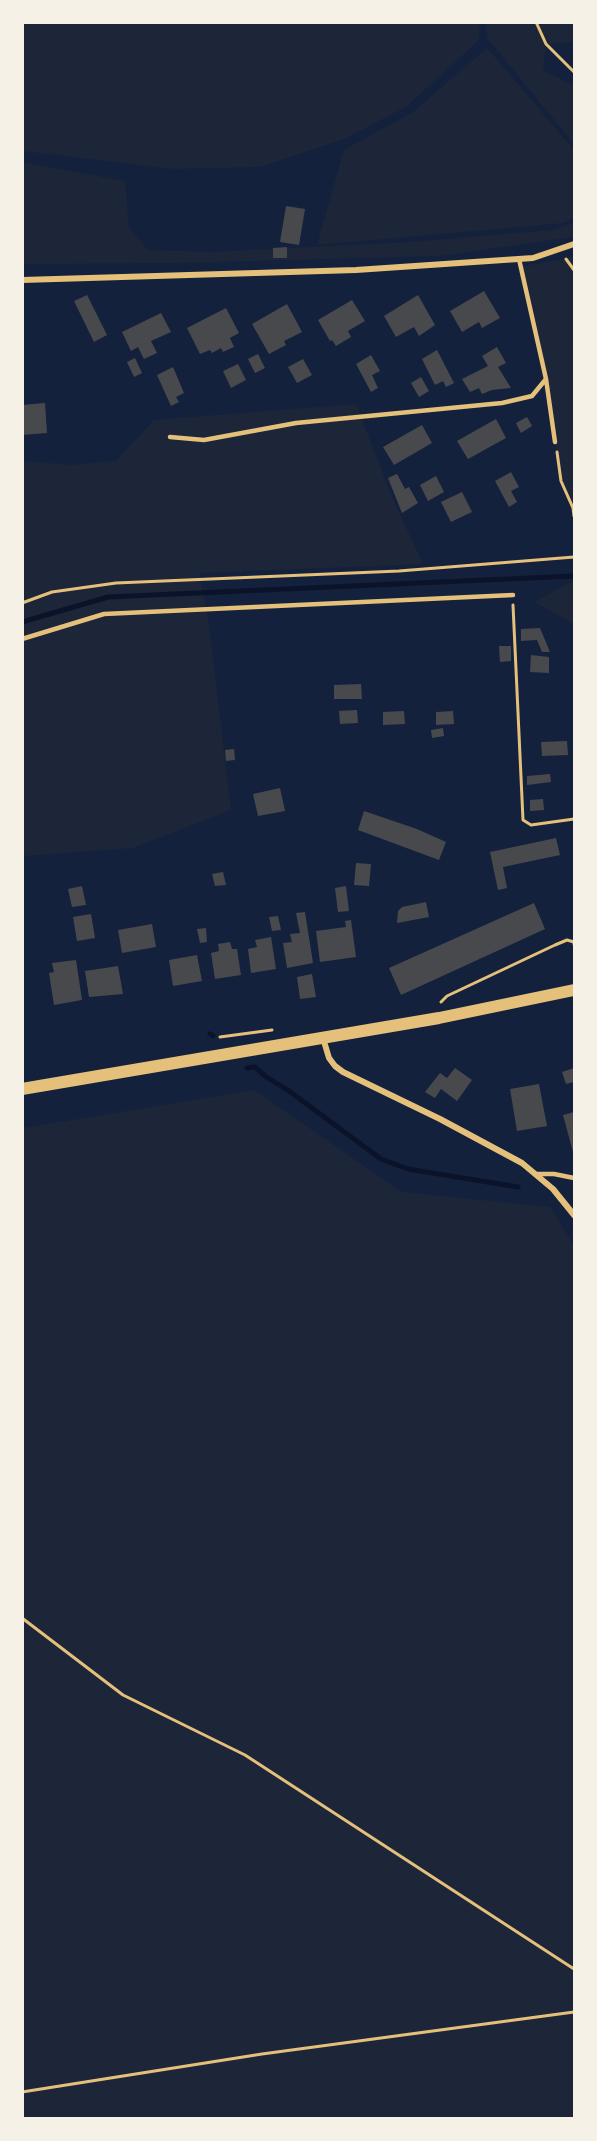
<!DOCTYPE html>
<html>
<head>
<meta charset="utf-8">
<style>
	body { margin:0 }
	#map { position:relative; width:597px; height:2141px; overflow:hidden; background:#14213d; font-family:"Playfair Display",serif }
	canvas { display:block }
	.frame { position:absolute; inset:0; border:24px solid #f6f1e7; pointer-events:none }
</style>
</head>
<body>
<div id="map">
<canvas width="597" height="2141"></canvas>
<div class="frame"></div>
</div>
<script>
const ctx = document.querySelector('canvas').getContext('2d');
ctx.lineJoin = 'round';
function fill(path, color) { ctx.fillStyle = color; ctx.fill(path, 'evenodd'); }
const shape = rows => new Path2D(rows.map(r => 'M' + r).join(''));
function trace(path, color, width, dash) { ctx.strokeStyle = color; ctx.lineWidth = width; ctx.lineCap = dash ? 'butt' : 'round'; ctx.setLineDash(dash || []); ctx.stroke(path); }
const green = shape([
	[476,23,480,26,479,40,406,107,344,139,260,167,174,169,23,151,23,23],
	[485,23,574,23,574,42,546,44,543,70,574,86,574,144,488,39],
	[487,48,574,150,574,217,564,223,317,245,344,150,413,112],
	[22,162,125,181,129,228,148,250,211,252,412,242,552,230,574,223,574,237,439,256,177,263,23,264],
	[574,255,574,516,561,481,546,379,521,266,566,259],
	[356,404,392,497,423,564,199,573,208,617,231,810,133,848,23,856,23,461,71,465,116,461,154,420],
	[574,580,574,624,535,602],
	[254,1090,402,1192,550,1207,574,1245,574,2118,23,2118,23,1128]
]);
const stream = shape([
	[22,622,108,597,574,576],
	[210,1034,213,1036],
	[247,1068,255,1067,265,1076,289,1091,381,1159,408,1169,518,1187]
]);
const building = shape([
	[286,206,305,209,299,245,280,242],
	[287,247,287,258,273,258,273,248],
	[484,291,500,318,482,328,479,322,462,332,450,311],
	[87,295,107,335,94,342,74,301],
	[418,295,435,325,419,336,414,327,396,337,384,316],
	[352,300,365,321,348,331,351,337,336,346,332,340,330,341,318,320],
	[287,304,302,332,284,341,286,345,269,354,252,324],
	[226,308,239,333,230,338,234,347,223,352,221,348,212,353,210,350,200,354,187,328],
	[161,313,171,332,151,341,157,353,144,359,138,347,131,351,122,332],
	[497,347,506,363,498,367,511,388,492,390,482,394,479,388,470,392,462,379,488,366,482,356],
	[437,350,454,383,446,387,443,381,435,385,422,359],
	[258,354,265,368,255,373,248,359],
	[371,355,380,371,372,375,378,388,371,392,356,364],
	[135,358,142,373,134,377,127,362],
	[303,359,312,375,297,383,288,367],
	[238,364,246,380,231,388,223,371],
	[173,367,184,393,176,397,179,402,171,406,157,375],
	[421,377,429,391,419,397,411,383],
	[45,403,47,433,22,435,22,405],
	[527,417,532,426,521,433,516,423],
	[496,419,506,438,468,459,457,441],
	[422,425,432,443,394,465,383,447],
	[511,472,519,487,511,491,517,502,509,507,495,481],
	[397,474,405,489,409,487,418,503,402,513,388,478],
	[436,476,444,492,428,501,420,485],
	[462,492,472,512,451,522,441,502],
	[540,628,550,652,542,652,537,640,521,641,521,629],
	[499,646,511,646,511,661,500,662],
	[531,655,549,657,549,673,530,672],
	[361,684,362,699,334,699,334,685],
	[357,710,358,723,340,724,339,711],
	[404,711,405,724,383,725,383,712],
	[453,711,454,724,436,725,436,712],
	[443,728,444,736,432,738,431,730],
	[567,741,568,755,542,756,541,742],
	[234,749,235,760,226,761,225,750],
	[550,774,551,782,527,785,527,776],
	[280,788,285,811,258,816,253,794],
	[543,799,544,810,530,811,530,800],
	[364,811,417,829,446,842,439,860,358,830],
	[556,838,560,855,503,867,507,888,498,890,490,852],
	[356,863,371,864,369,886,354,885],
	[223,872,226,885,215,886,212,874],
	[82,886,86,905,72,907,68,889],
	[346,886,349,911,338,912,335,888],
	[426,902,429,917,397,923,398,911,402,907],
	[534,903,545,929,401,995,389,968],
	[305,912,313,963,287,968,283,943,292,942,290,934,300,933,296,913],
	[91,914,95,938,77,941,73,917],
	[278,916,281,930,272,931,269,917],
	[351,920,356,957,320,962,316,931,346,927,345,921],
	[152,924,156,947,122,953,118,930],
	[206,928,207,942,200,943,197,929],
	[271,937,276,969,251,973,248,949,257,947,255,940],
	[230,942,232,949,237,949,241,975,215,979,211,953,219,951,218,944],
	[197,955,202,981,173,986,169,960],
	[76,960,82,1000,54,1005,49,973,54,972,52,963],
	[118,966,123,994,89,997,85,971],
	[312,974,316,997,300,999,297,977],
	[455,1068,472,1080,457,1101,441,1089,435,1098,425,1092,440,1073,447,1078],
	[574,1068,574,1082,566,1084,562,1072],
	[539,1084,547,1126,517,1131,510,1089],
	[574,1112,574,1156,563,1115]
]);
const path = shape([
	[536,22,546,44,574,72],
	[566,259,574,270],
	[557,452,561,481,573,508,574,516],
	[22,603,52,592,116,583,399,571,574,557],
	[513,605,523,820,531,825,574,819],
	[441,1002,447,996,555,945,567,940,574,942,574,944],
	[220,1037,272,1030],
	[22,1618,123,1695,245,1755,574,1969],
	[22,2092,262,2054,574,2012]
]);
const service = shape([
	[519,259,546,379,555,442],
	[170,437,204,440,296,423,502,403,532,396,546,379],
	[22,639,104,614,513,595],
	[537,1174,554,1174,574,1178]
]);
const minor = shape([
	[22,280,356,270,533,258,574,244],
	[323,1038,329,1058,335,1066,343,1072,440,1119,522,1163,553,1189,574,1215]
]);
const secondary = shape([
	[22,1089,439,1018,574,990]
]);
fill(green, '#1d2539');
trace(stream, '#0b132b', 5);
fill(building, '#48494c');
trace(path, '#e5c07b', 3);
trace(service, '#e5c07b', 4.5);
trace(minor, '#e5c07b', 6);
trace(secondary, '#e5c07b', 12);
</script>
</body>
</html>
